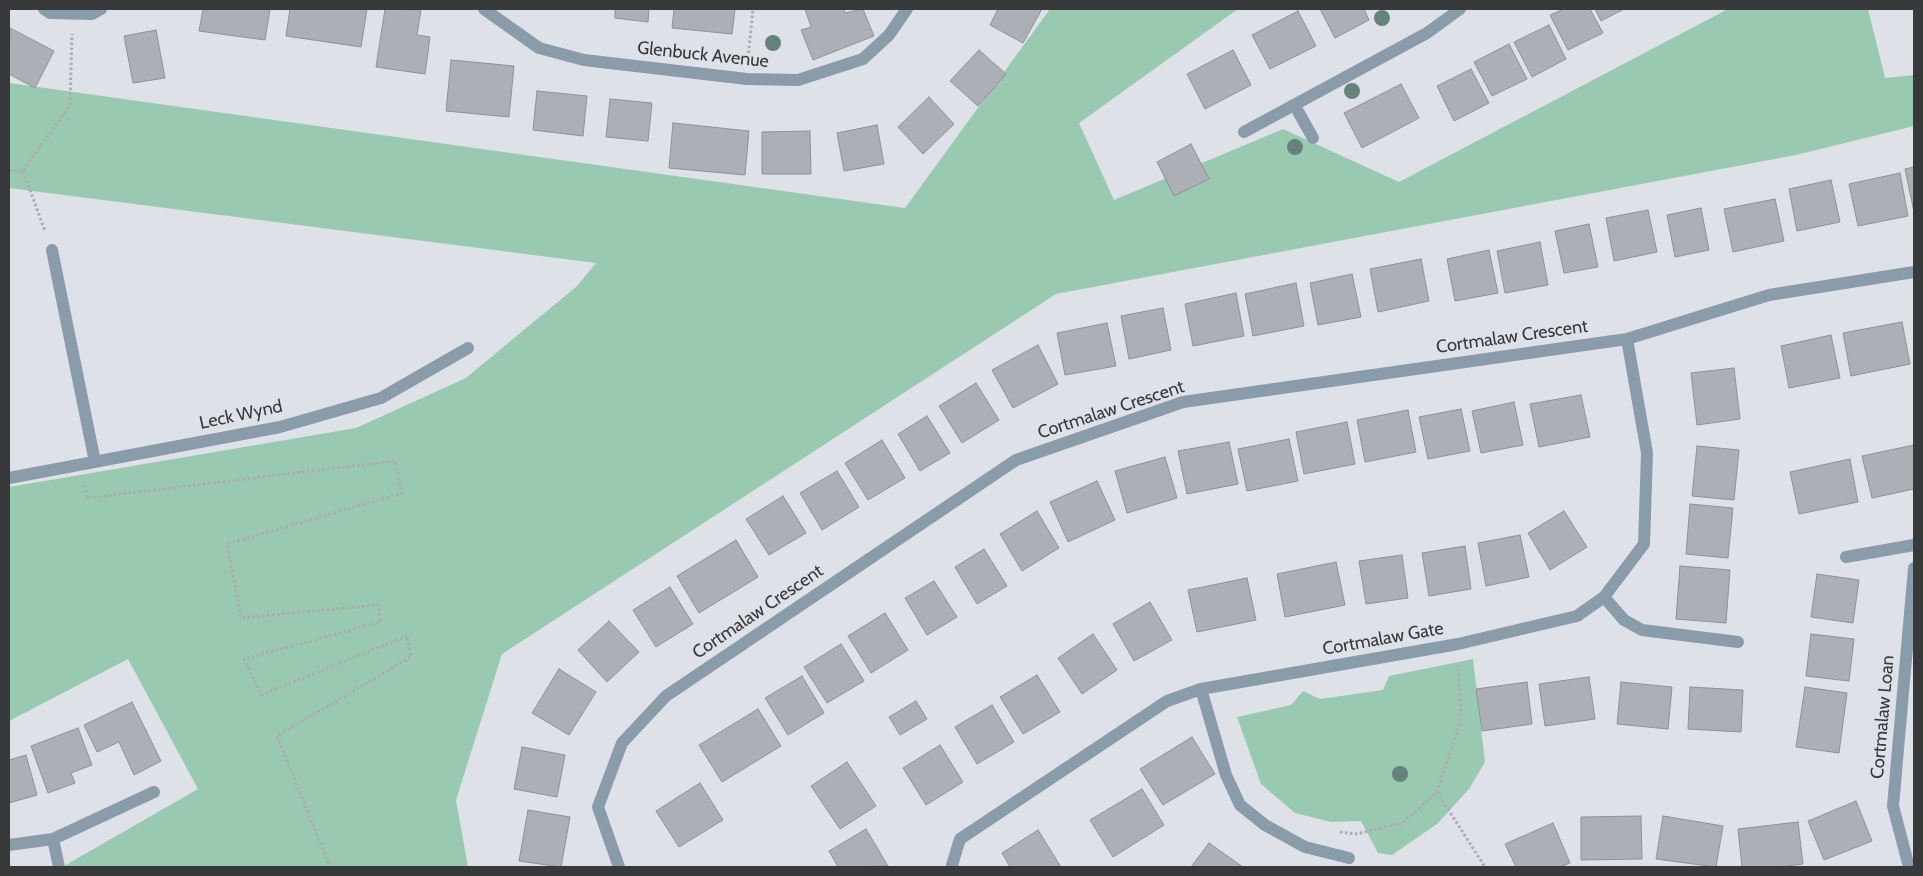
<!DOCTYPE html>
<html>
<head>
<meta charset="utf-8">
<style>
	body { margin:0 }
	#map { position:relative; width:1923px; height:876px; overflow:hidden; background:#dee1e8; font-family:Cabin,sans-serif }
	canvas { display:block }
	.frame { position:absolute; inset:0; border:10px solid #38393b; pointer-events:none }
</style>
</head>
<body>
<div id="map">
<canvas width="1923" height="876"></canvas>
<div class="frame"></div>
</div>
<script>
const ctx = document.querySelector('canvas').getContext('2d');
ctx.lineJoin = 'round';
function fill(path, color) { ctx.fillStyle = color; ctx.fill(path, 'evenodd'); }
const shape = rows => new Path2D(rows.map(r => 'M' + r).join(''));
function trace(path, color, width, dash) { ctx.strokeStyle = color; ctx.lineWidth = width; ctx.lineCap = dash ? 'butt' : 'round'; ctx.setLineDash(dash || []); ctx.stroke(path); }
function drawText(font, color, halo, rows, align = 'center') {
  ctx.font = font + ' Cabin,sans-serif'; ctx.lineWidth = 4.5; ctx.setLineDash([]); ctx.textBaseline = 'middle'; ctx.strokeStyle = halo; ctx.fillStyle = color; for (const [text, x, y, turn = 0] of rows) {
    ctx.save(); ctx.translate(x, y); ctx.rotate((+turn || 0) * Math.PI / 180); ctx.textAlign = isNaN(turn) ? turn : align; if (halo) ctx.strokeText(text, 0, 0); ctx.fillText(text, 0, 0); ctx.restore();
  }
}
const green = shape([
	[1050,9,1238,9,1079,123,1114,200,1283,129,1399,182,1728,9,1868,9,1885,78,1914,75,1914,126,1796,155,1056,294,502,654,456,800,468,867,65,867,64,866,198,789,128,659,9,721,9,487,356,428,466,378,577,286,596,263,9,188,9,83,905,208],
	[1473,659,1485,762,1469,789,1437,824,1392,855,1378,853,1361,821,1331,822,1295,813,1261,784,1237,717,1291,705,1303,691,1320,699,1383,690,1389,676]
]);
const building = shape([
	[203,9,270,9,265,40,199,31,203,9],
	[290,9,367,9,361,47,286,36,290,9],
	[385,9,421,10,417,35,430,37,425,74,376,67,385,9],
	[615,9,649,9,648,22,615,18,615,9],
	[674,9,735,9,732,34,672,28,674,9],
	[805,9,844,9,845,13,863,9,874,36,813,60,801,30,811,27,805,9],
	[998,9,1042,9,1023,43,990,25,998,9],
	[1320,9,1364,9,1369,20,1335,38,1320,9],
	[1564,9,1590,9,1603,33,1568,50,1550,15,1564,9],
	[1595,9,1624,9,1601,21,1595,9],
	[1298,11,1316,46,1270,69,1252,35,1298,11],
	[1549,25,1566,59,1532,77,1514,42,1549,25],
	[10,28,54,51,35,88,9,74,10,28],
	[156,30,165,78,133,83,124,36,156,30],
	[1509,44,1527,79,1492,96,1474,62,1509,44],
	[979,50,1006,74,978,106,950,81,979,50],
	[1233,50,1251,85,1205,109,1187,74,1233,50],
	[451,60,514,66,509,117,446,111,451,60],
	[1471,69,1489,103,1454,121,1437,86,1471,69],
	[1401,84,1419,118,1362,148,1344,113,1401,84],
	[537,91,587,96,583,136,533,130,537,91],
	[929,97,954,124,923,154,898,127,929,97],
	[610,99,652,103,648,141,606,137,610,99],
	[673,123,749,131,745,175,669,168,673,123],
	[877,125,884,164,844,171,837,133,877,125],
	[810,131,811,174,762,174,762,132,810,131],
	[1191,144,1209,179,1174,196,1157,162,1191,144],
	[1914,167,1914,212,1905,169,1914,167],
	[1900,173,1908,216,1858,226,1849,184,1900,173],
	[1831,180,1840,222,1797,231,1789,189,1831,180],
	[1775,199,1784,241,1733,252,1724,209,1775,199],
	[1701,208,1709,250,1675,257,1667,215,1701,208],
	[1648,210,1657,252,1614,261,1606,218,1648,210],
	[1589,224,1598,267,1564,273,1555,231,1589,224],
	[1540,242,1548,285,1505,293,1497,251,1540,242],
	[1489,250,1498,293,1455,301,1447,259,1489,250],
	[1421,259,1429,301,1378,312,1370,269,1421,259],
	[1352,274,1361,317,1318,325,1310,283,1352,274],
	[1296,283,1304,326,1253,336,1245,294,1296,283],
	[1236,293,1244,336,1193,346,1185,304,1236,293],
	[1163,308,1171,350,1129,359,1121,316,1163,308],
	[1902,322,1910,364,1851,376,1843,333,1902,322],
	[1107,323,1116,366,1065,375,1057,333,1107,323],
	[1831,335,1840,378,1789,388,1781,346,1831,335],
	[1038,345,1058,384,1013,408,992,370,1038,345],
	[1734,368,1740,419,1697,425,1691,373,1734,368],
	[976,383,999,420,962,443,939,406,976,383],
	[1581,395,1590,437,1539,447,1530,404,1581,395],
	[1514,402,1523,445,1481,453,1472,411,1514,402],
	[1461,409,1470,451,1428,459,1419,417,1461,409],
	[1408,410,1416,452,1365,462,1357,420,1408,410],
	[927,416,950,453,920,471,898,434,927,416],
	[1347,422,1355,464,1304,474,1296,432,1347,422],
	[1289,439,1298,481,1247,491,1238,449,1289,439],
	[882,440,905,478,868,500,845,463,882,440],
	[1229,442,1238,484,1187,494,1178,451,1229,442],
	[1914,445,1914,489,1872,498,1862,456,1914,445],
	[1697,446,1739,450,1734,500,1692,496,1697,446],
	[1165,457,1177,498,1127,513,1115,471,1165,457],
	[1850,459,1858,502,1799,514,1790,472,1850,459],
	[837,471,859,507,822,530,800,493,837,471],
	[1097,481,1115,520,1068,542,1050,502,1097,481],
	[783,496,806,533,769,555,746,519,783,496],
	[1690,504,1733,508,1728,558,1686,554,1690,504],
	[1037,511,1059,548,1022,571,1000,534,1037,511],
	[1564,511,1587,547,1550,570,1528,533,1564,511],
	[1520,535,1529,577,1486,586,1478,543,1520,535],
	[736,540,758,577,699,613,677,576,736,540],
	[1465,546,1471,589,1429,596,1422,553,1465,546],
	[984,549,1007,586,977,604,955,567,984,549],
	[1402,555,1408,598,1366,604,1359,561,1402,555],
	[1336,562,1345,605,1285,617,1277,574,1336,562],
	[1680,566,1730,570,1726,623,1676,619,1680,566],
	[1817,574,1859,580,1853,623,1811,617,1817,574],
	[1247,578,1256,620,1197,632,1188,590,1247,578],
	[934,581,957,617,927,635,905,598,934,581],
	[670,587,693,624,656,647,633,610,670,587],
	[1150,602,1172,640,1134,661,1113,624,1150,602],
	[885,613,908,650,871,673,848,636,885,613],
	[609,621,639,652,607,682,578,650,609,621],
	[1093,634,1117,670,1082,694,1058,658,1093,634],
	[1811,634,1854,639,1849,681,1806,676,1811,634],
	[841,644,864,681,827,703,804,667,841,644],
	[559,669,596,692,569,735,532,713,559,669],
	[1037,675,1060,712,1023,734,1000,697,1037,675],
	[802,676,824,713,788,735,765,698,802,676],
	[1589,677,1595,719,1545,726,1539,684,1589,677],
	[1527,682,1532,724,1482,731,1476,689,1527,682],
	[1621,682,1672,687,1668,729,1617,724,1621,682],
	[1690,687,1743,690,1741,732,1688,729,1690,687],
	[1805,687,1847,693,1839,753,1796,747,1805,687],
	[916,701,927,719,900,735,889,717,916,701],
	[132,702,161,761,134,775,119,742,97,752,84,725,132,702],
	[992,705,1014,742,977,764,955,727,992,705],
	[758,709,781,746,722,782,699,745,758,709],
	[78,728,92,765,71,773,75,783,48,793,31,746,78,728],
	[1192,737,1215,774,1163,805,1140,769,1192,737],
	[940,745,963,782,926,805,903,768,940,745],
	[522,747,565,755,557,797,514,789,522,747],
	[26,755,37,795,9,803,9,760,26,755],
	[847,762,876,806,840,829,811,786,847,762],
	[700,783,723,820,679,847,656,811,700,783],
	[1142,789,1164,825,1113,857,1090,820,1142,789],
	[1856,801,1872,841,1824,860,1808,821,1856,801],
	[528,810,570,817,561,867,519,861,528,810],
	[1641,816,1642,859,1581,860,1581,817,1641,816],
	[1663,816,1723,826,1716,867,1656,859,1663,816],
	[1798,822,1803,864,1778,867,1742,867,1738,829,1798,822],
	[1553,823,1570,863,1560,867,1516,867,1505,844,1553,823],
	[866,829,888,866,838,867,829,851,866,829],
	[1038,830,1061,867,1010,867,1002,853,1038,830],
	[1209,843,1243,867,1191,867,1209,843]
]);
const path = shape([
	[748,58,753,9],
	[9,170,23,171,70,105,72,34],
	[23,171,45,231],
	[85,485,87,498,395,461,402,493,227,544,241,618,378,605,381,622,244,659,261,695,407,636,411,657,277,736,330,867],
	[1437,792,1485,867],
	[1340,832,1356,834,1402,823,1437,792,1461,720,1458,665]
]);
const service = shape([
	[1604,597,1624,620,1642,630,1738,642]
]);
const minor = shape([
	[44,9,50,13,92,14,101,9],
	[484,9,539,48,584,60,747,79,798,80,863,59,889,35,907,9],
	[1295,106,1313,138],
	[1244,132,1427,33,1460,9],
	[52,250,95,462],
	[9,478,280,427,381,398,468,348],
	[1846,557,1914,545],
	[1201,689,1226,775,1240,805,1265,825,1305,847,1349,858],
	[53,839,59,867],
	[9,845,53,839,154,792],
	[619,867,598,807,622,743,666,696,1016,460,1183,402,1627,339,1769,295,1914,272],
	[953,867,952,865,960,839,1167,701,1201,689,1458,644,1577,616,1604,597,1644,544,1647,453,1627,339],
	[1909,867,1893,806,1914,568]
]);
const trees = [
	[1382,18],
	[773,43],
	[1352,91],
	[1295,147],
	[1400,774]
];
const streetNames = [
	["Glenbuck Avenue",703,55,6],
	["Cortmalaw Crescent",1512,337,-8],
	["Cortmalaw Crescent",1111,410,-18],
	["Leck Wynd",241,415,-12],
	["Cortmalaw Crescent",758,612,-34],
	["Cortmalaw Gate",1383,639,-10],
	["Cortmalaw Loan",1883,717,-85]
];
fill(green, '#9ac9b2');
fill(building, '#acb0b6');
trace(building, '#8e9197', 1);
trace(path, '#aaacb2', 3, [2.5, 2.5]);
trace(service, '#8a9baa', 12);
trace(minor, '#8a9baa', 12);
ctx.fillStyle = '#67827c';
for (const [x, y] of trees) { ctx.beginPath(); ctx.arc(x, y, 8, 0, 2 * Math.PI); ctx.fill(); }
drawText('18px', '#38393b', '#dee1e8', streetNames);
</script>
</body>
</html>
